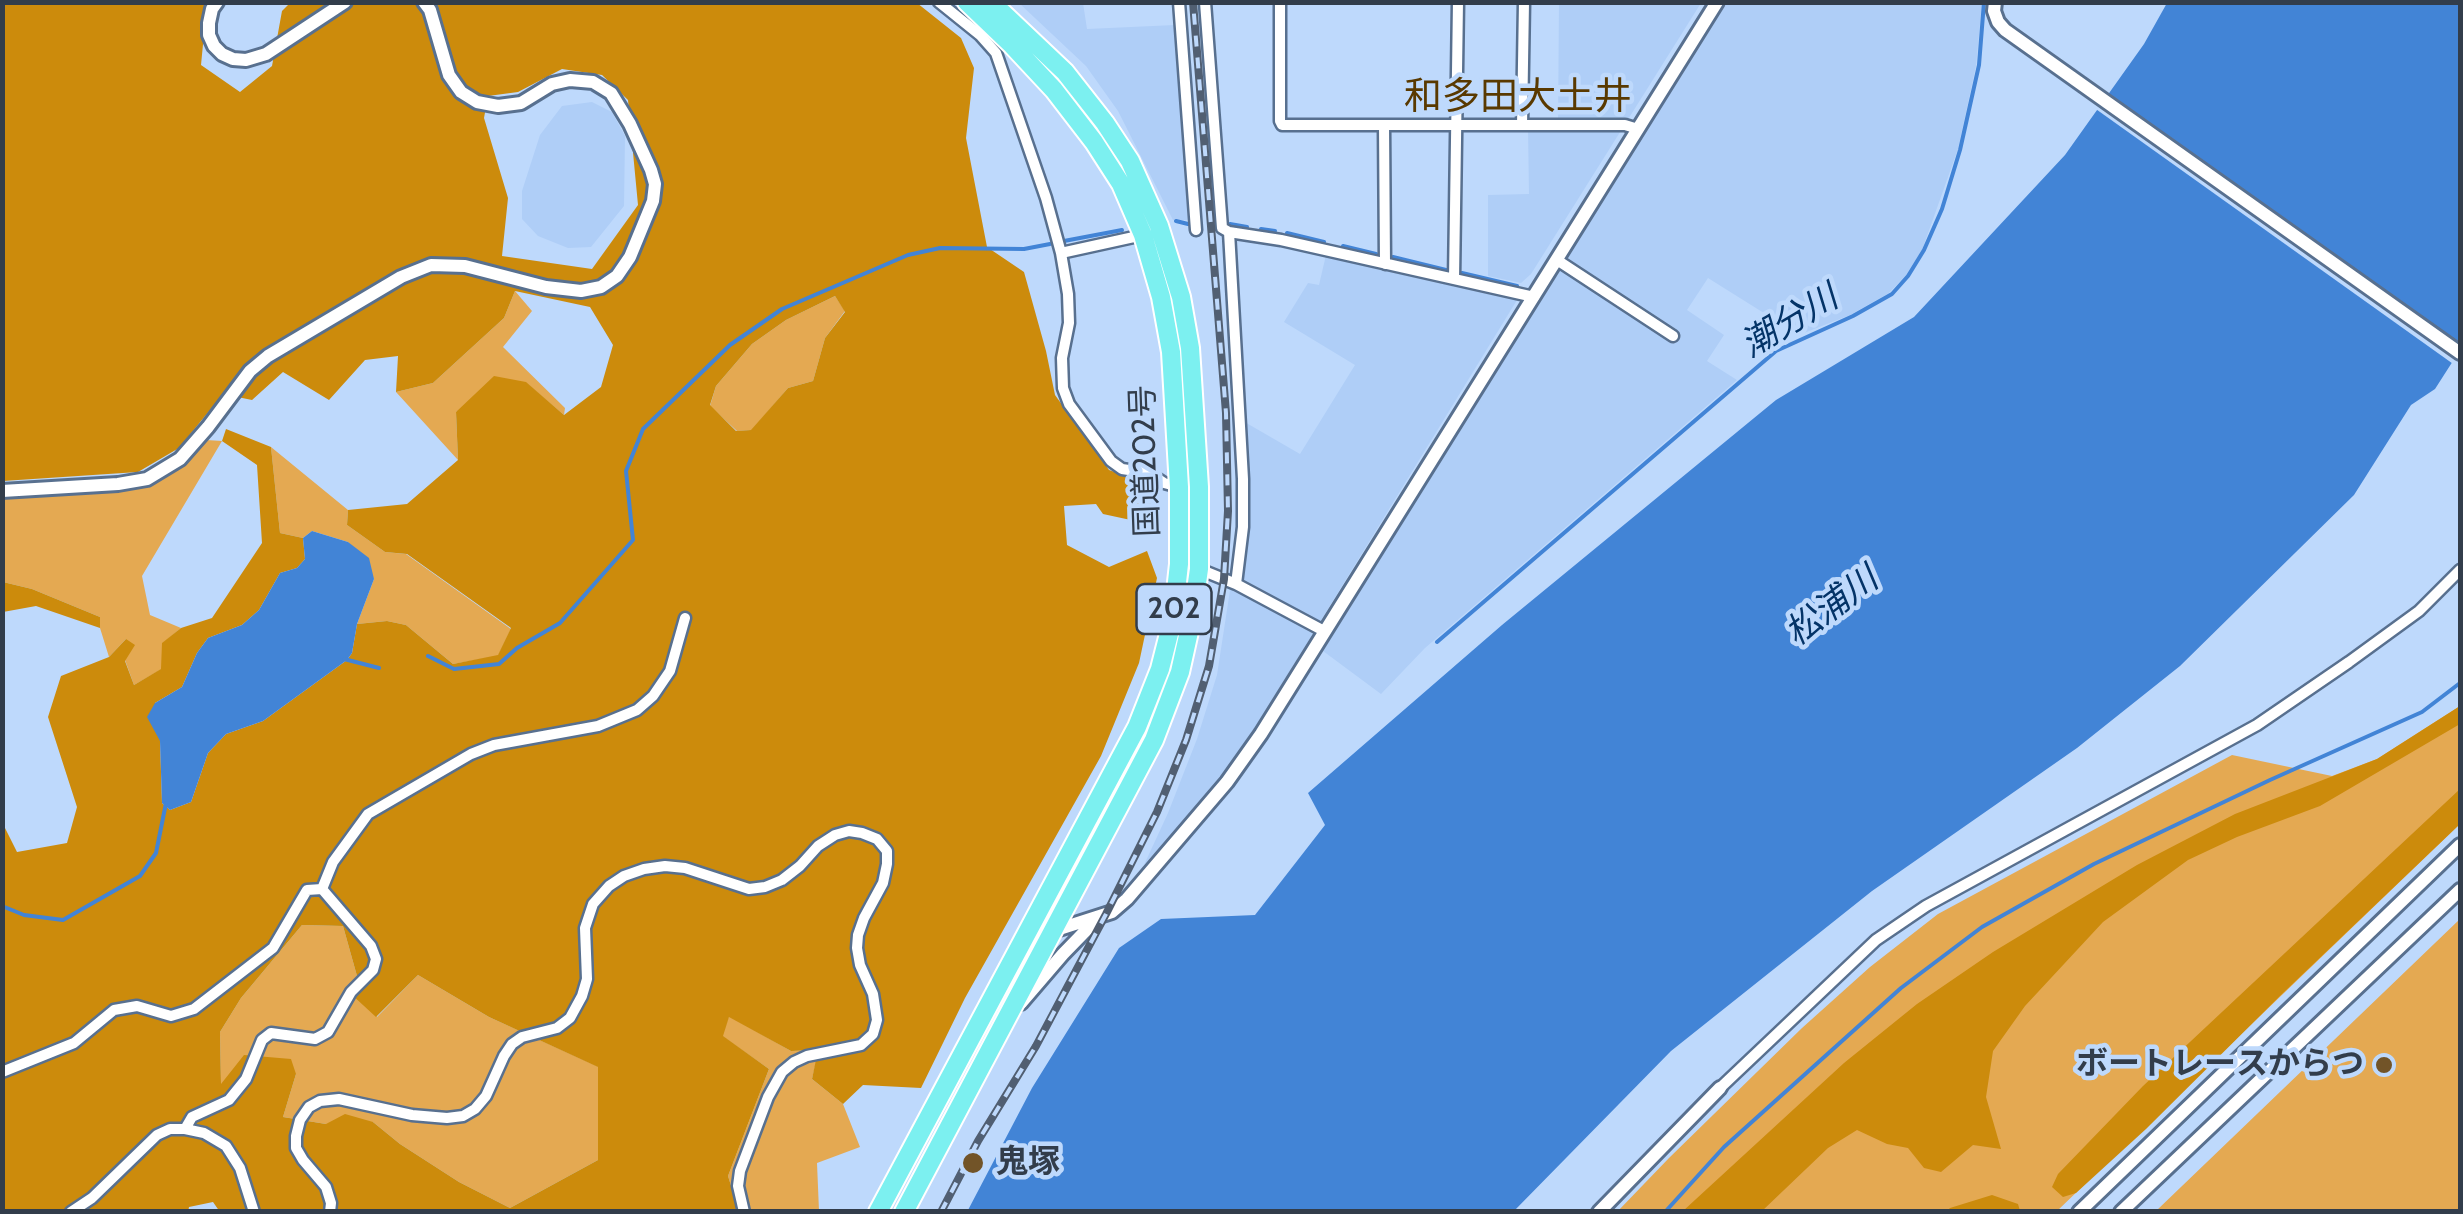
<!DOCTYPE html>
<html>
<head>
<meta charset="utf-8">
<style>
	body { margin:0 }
	#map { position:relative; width:2463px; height:1214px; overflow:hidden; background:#bed9fc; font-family:Cabin,sans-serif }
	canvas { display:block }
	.frame { position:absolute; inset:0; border:5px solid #323d4b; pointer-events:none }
</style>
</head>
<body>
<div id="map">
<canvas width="2463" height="1214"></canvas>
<div class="frame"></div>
</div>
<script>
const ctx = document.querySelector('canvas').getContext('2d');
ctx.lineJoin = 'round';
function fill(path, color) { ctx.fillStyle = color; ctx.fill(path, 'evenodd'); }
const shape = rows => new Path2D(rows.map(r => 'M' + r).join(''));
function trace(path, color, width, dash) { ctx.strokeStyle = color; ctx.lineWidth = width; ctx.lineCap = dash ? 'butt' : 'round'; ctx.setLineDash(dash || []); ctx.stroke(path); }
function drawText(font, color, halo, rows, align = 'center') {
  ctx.font = font + ' Cabin,"Noto Sans JP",sans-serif'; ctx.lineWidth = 9; ctx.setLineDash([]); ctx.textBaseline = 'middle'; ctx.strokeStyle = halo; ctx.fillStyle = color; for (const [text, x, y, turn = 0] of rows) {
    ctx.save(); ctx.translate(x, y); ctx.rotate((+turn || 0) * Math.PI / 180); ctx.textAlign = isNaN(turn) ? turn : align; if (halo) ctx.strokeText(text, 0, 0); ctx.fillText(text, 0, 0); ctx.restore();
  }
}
const built = shape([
	[1019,3,1083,3,1087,29,1175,25,1188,220,1173,220,1118,111,1086,66],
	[1559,3,1701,3,1531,274,1521,283,1488,276,1488,195,1529,194,1528,128,1558,127],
	[1727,3,1982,3,1976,66,1958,149,1922,250,1906,275,1889,293,1850,315,1799,335,1708,278,1687,310,1724,335,1707,361,1737,380,1425,648,1381,694,1323,651],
	[592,102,612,112,625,136,624,206,591,247,568,248,538,236,522,219,522,191,540,135,562,106],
	[1326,255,1517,300,1252,733,1212,790,1144,865,1168,813,1197,739,1217,675,1235,558,1236,417,1300,454,1355,365,1284,322,1308,283,1319,285]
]);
const green = shape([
	[515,291,532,311,503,347,565,408,564,415,525,382,456,412,458,460,396,392,433,383,504,318],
	[835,296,845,311,825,338,813,381,788,388,752,430,737,431,710,406,716,386,752,344,786,320],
	[206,440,222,441,142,576,150,615,181,628,162,644,162,669,134,685,125,660,126,639,109,657,100,628,100,617,32,589,3,582,3,496,156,483],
	[271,447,348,510,347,525,385,552,406,554,511,629,498,656,453,664,406,625,387,621,357,624,374,579,348,542,312,531,303,538,280,533],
	[2460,706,2460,824,2057,1211,1617,1212,1669,1158,1802,1028,1870,967,1938,914,2232,755,2332,776,2377,759],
	[2460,919,2460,1211,2156,1211],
	[302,925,343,926,357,976,377,1017,418,975,489,1017,599,1067,598,1160,510,1208,459,1182,400,1144,373,1122,326,1124,283,1117,296,1074,221,1086,220,1032,241,998],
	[729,1016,791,1051,819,1050,812,1079,843,1104,860,1147,817,1163,819,1211,739,1211,728,1176,769,1069,722,1036]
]);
const forest = shape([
	[3,3,207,3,201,65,240,92,272,66,282,11,290,3,917,3,961,38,974,68,966,138,987,247,1024,272,1046,351,1055,395,1109,470,1135,479,1152,490,1155,511,1140,522,1103,514,1096,504,1064,506,1067,545,1109,567,1147,551,1157,578,1139,663,1101,756,965,998,921,1088,863,1085,843,1104,812,1079,818,1050,791,1051,729,1017,723,1036,769,1069,728,1176,739,1211,220,1212,213,1202,189,1207,188,1212,3,1211,2,822,17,852,67,843,77,807,48,717,61,676,109,657,126,639,135,645,125,661,134,685,161,669,162,643,181,628,212,618,262,543,257,465,222,441,226,429,271,447,280,533,303,538,305,559,297,568,280,573,259,610,242,625,208,638,197,653,182,687,155,703,160,740,162,803,170,810,191,802,208,753,226,734,263,721,347,660,352,653,357,624,387,621,406,625,453,664,498,655,511,628,407,554,385,552,347,525,348,510,407,504,458,460,456,412,494,376,526,382,564,415,601,387,613,345,590,307,515,291,504,318,433,383,396,392,398,356,365,360,329,400,283,372,252,400,223,394,179,448,138,472,3,481],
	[562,69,602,75,628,100,638,205,592,269,502,256,508,198,484,118,488,96,518,92],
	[835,296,845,312,825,338,813,381,788,388,751,430,736,431,710,405,716,386,752,344,786,320],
	[302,925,343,926,357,976,351,994,376,1017,418,975,489,1017,598,1067,598,1160,510,1208,459,1182,400,1144,373,1122,345,1114,326,1124,283,1117,296,1074,291,1059,244,1055,221,1084,220,1032,241,998],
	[3,582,32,589,100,617,100,628,36,606,3,612],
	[2460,706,2460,724,2320,806,2237,837,2188,860,2103,922,2025,1006,1993,1051,1986,1097,2001,1149,1973,1145,1941,1172,1924,1168,1908,1148,1887,1144,1857,1130,1828,1148,1762,1211,1683,1211,1844,1063,1917,1004,1993,952,2137,865,2235,814,2377,759],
	[2460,789,2460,824,2281,995,2146,1129,2076,1193,2063,1197,2052,1187,2058,1174,2143,1086],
	[1992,1195,2018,1204,2020,1211,1947,1211,1950,1208]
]);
const water = shape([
	[2167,3,2460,3,2460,350,2435,389,2411,405,2354,495,2180,666,2077,748,1872,891,1671,1051,1514,1211,967,1212,1032,1088,1119,948,1161,919,1255,915,1325,825,1308,793,1502,625,1776,400,1914,317,2065,155,2144,44],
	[312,531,348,542,369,558,374,579,357,624,352,653,347,660,263,721,226,734,208,753,191,802,170,810,162,803,160,741,147,717,155,703,182,687,197,653,208,638,242,625,259,610,280,573,297,568,305,559,303,538]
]);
const pier = shape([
	[2104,91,2460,345,2460,359,2456,366,2093,107]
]);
const stream = shape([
	[1176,221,1188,224],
	[1230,224,1247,227],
	[1261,229,1275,231],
	[1287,233,1324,242],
	[1064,241,1122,230],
	[1343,246,1376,254],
	[1393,257,1446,270],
	[1462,273,1517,286],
	[1437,642,1776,351,1853,316,1892,294,1908,276,1924,250,1942,209,1960,150,1979,65,1984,2],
	[428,656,454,669,499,664,517,648,560,623,633,540,626,471,643,429,730,345,782,309,908,255,940,248,1024,249,1050,244],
	[344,659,379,668],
	[2,906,24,915,63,920,140,876,156,853,166,803],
	[1665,1212,1724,1147,1901,988,1982,927,2094,864,2270,780,2422,712,2460,683]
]);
const minor = shape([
	[939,2,980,35,996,53,1046,198,1061,253,1068,294,1069,323,1062,358,1063,388,1069,404,1111,461,1122,469,1149,473,1164,483,1179,487],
	[1179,2,1196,230],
	[1205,2,1222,228,1229,232,1281,240,1534,297],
	[1280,2,1280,121,1282,125,1625,125,1638,129],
	[1384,125,1385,264],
	[1522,125,1524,2],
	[1229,232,1243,479,1243,527,1236,584],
	[1061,253,1143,235],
	[1557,260,1673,336],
	[1454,279,1458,2],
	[1179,564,1199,569,1236,584,1324,631],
	[322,889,333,862,368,814,471,754,494,745,598,726,637,710,653,696,670,671,685,618],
	[2,1072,74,1043,114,1010,137,1006,171,1016,194,1009,273,948,307,890,322,889],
	[1720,1088,1876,940,1926,906,2257,725,2349,662,2419,611,2460,570],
	[185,1129,192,1117,229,1100,246,1079,262,1040,271,1033,315,1039,328,1032,351,992,373,970,376,959,371,946,322,889],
	[71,1212,92,1198,157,1135,170,1129,185,1129,204,1133,226,1146,240,1168,254,1212],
	[330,1212,331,1203,326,1187,303,1160,296,1148,296,1136,300,1120,309,1107,320,1101,339,1099,412,1115,447,1118,463,1116,475,1109,486,1096,504,1056,512,1044,522,1037,557,1028,570,1018,582,996,587,979,585,928,593,904,609,886,624,876,644,869,665,866,685,868,749,889,765,887,782,880,800,866,818,846,835,835,849,831,862,833,877,839,887,851,887,864,883,883,864,918,858,935,857,948,860,965,873,994,877,1020,873,1034,861,1045,807,1056,794,1062,782,1072,768,1097,740,1171,738,1186,744,1212]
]);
const tertiary = shape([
	[217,2,212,9,209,23,209,35,214,46,222,54,233,59,246,60,266,54,345,2],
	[1995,2,1994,11,1998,22,2005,30,2460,353],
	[2,491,118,484,147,479,180,459,208,427,250,371,268,356,401,277,431,265,465,266,546,287,581,291,601,287,617,276,630,257,653,201,655,184,651,170,630,124,611,93,593,82,570,80,552,84,521,103,498,106,477,102,461,92,449,75,430,10,424,2],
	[1015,960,1053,931,1112,912,1127,899,1227,782,1261,734,1717,2],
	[1021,1003,1063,954,1098,918],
	[1599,1212,1720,1088],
	[2079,1212,2460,845],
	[2121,1212,2460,890]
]);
const trunk = shape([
	[878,1212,1137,727,1160,669,1173,618,1179,564,1179,487,1171,352,1161,297,1143,235,1121,184,1094,142,1054,90,1012,45,967,2],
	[904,1212,1154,740,1180,672,1192,618,1199,569,1199,487,1190,348,1181,297,1159,226,1130,161,1105,123,1065,72,991,2]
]);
const rail = shape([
	[941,1212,978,1141,1036,1046,1106,914,1157,812,1186,740,1209,666,1224,579,1228,511,1226,413,1193,2]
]);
const markers = [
	[2384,1065,10,"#725428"],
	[973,1163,12,"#725428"]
];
const shields = [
	[1174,609,75]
];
const shieldNames = [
	["202",1174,609]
];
const streetNames = [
	["国道202号",1146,461,-92]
];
const poiNames = [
	["ボートレースからつ",2364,1065],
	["鬼塚",996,1163,"left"]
];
const waterNames = [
	["潮分川",1790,322,-31],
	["松浦川",1832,607,-37]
];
const quarterNames = [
	["和多田大土井",1518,98]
];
fill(built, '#afcef7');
fill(green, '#e4a952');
fill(forest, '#cc8b0c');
fill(water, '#4284d6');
fill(pier, '#bed9fc');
trace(stream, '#4284d6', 4);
trace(minor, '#58708f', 15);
trace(tertiary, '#58708f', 18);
trace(trunk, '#fff', 22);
trace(minor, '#fff', 10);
trace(tertiary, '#fff', 12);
trace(trunk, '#7cf0f0', 18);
trace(rail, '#515f72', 8);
trace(rail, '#bed9fc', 4, [11]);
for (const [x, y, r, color] of markers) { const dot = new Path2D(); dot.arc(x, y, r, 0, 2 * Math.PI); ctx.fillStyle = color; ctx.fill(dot); trace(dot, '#bed9fc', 4); }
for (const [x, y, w] of shields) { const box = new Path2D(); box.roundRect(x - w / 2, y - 25, w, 50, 8); ctx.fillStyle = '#bed9fc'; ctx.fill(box); trace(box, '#323d4b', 2.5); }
drawText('bold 30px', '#323d4b', null, shieldNames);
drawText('32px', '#323d4b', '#bed9fc', streetNames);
drawText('bold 32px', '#323d4b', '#bed9fc', poiNames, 'right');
drawText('italic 35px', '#043468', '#bed9fc', waterNames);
drawText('38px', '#593900', '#bed9fc', quarterNames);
</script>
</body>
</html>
